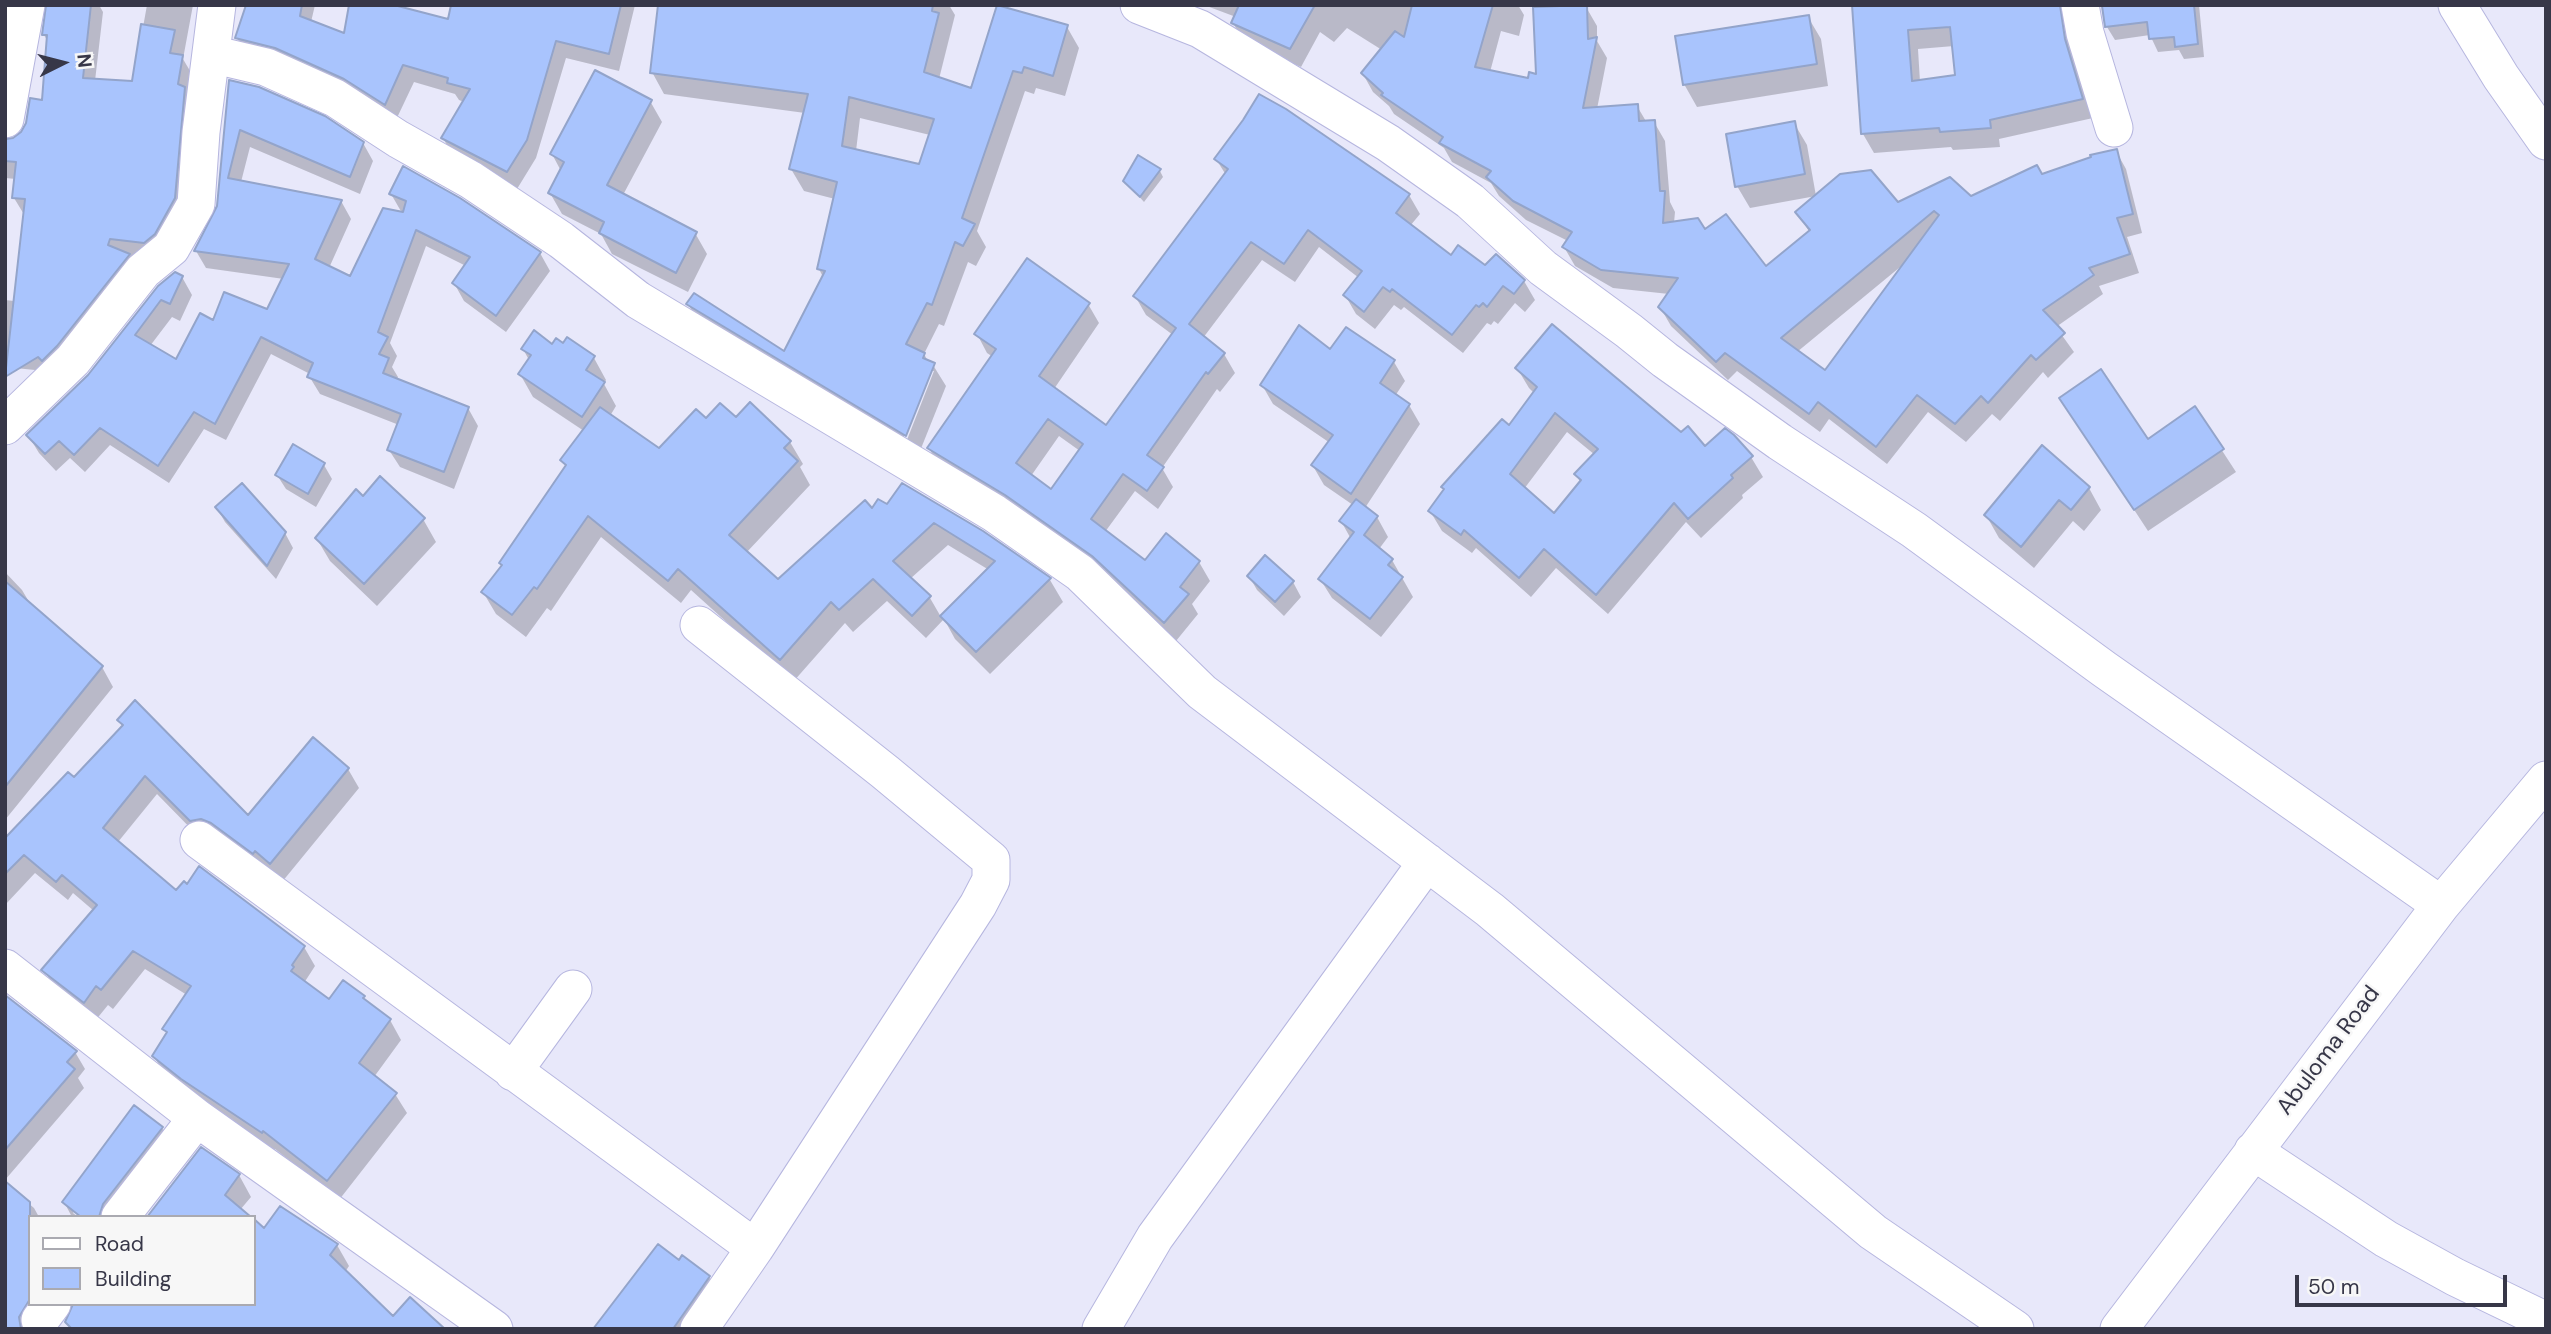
<!DOCTYPE html>
<html>
<head>
<meta charset="utf-8">
<style>
	body { margin:0 }
	#map { position:relative; width:2551px; height:1334px; overflow:hidden; background:#e8e8fa; font-family:"DM Sans",sans-serif }
	canvas { display:block }
	.frame { position:absolute; inset:0; border:7px solid #373748; pointer-events:none }
	.legend { position:absolute; left:28px; top:1215px; width:228px; height:91px; box-sizing:border-box; background:#f7f7f7; border:2px solid #aaaab1; margin:0; padding:9px 12px; list-style:none; font-size:21px; color:#373748 }
	.legend li { display:flex; align-items:center; gap:14px; height:35px }
	.legend b { width:35px; border:2px solid #aaaab1 }
	.north { position:absolute; left:28px; top:28px; width:70px; height:70px; -webkit-text-stroke:5px #f7f7f7; paint-order:stroke; rotate:84deg; font-size:19px; font-weight:700; line-height:28px; text-align:center; color:#373748 }
	.north::after { content:''; display:block; margin:auto; width:24px; height:32px; background:#373748; clip-path:polygon(50% 0,100% 100%,50% 72%,0 100%) }
	.scale { position:absolute; left:2295px; top:1275px; width:212px; height:32px; box-sizing:border-box; border:4px solid #373748; border-top:0; padding-left:9px; font-size:21px; line-height:24px; white-space:nowrap; color:#373748; -webkit-text-stroke:5px #f7f7f7; paint-order:stroke }
</style>
</head>
<body>
<div id="map">
<canvas width="2551" height="1334"></canvas>
<div class="frame"></div>
<ul class="legend">
<li><b style="height:9px;background:#fff"></b>Road</li>
<li><b style="height:19px;background:#a9c4fd"></b>Building</li>
</ul>
<div class="north">N</div>
<div class="scale">50 m</div>
</div>
<script>
const ctx = document.querySelector('canvas').getContext('2d');
ctx.lineJoin = 'round';
function fill(path, color) { ctx.fillStyle = color; ctx.fill(path, 'evenodd'); }
const shape = rows => new Path2D(rows.map(r => 'M' + r).join(''));
function trace(path, color, width, dash) { ctx.strokeStyle = color; ctx.lineWidth = width; ctx.lineCap = dash ? 'butt' : 'round'; ctx.setLineDash(dash || []); ctx.stroke(path); }
function drawText(font, color, halo, rows, align = 'center') {
  ctx.font = font + ' "DM Sans",sans-serif'; ctx.lineWidth = 5; ctx.setLineDash([]); ctx.textBaseline = 'middle'; ctx.strokeStyle = halo; ctx.fillStyle = color; for (const [text, x, y, turn = 0] of rows) {
    ctx.save(); ctx.translate(x, y); ctx.rotate((+turn || 0) * Math.PI / 180); ctx.textAlign = isNaN(turn) ? turn : align; if (halo) ctx.strokeText(text, 0, 0); ctx.fillText(text, 0, 0); ctx.restore();
  }
}
const shadow = shape([
	[48,5,99,5,103,12,95,81,133,83,147,5,193,5,183,59,193,76,185,218,45,371,5,367,5,300,14,301,25,216,14,198,16,179,5,178,5,141,13,140,23,133,43,102,48,42,44,35],
	[246,5,315,5,311,22,345,35,449,21,452,5,635,5,619,71,566,58,536,158,517,189,453,156,443,138,464,102,459,100,455,94,414,82,395,122,247,56,237,38],
	[660,5,949,5,955,15,939,79,973,91,1067,27,1079,48,1065,96,1036,88,1034,94,1025,91,977,231,986,247,976,266,968,262,944,326,939,324,924,354,929,363,933,365,946,386,918,456,701,326,688,304,784,354,823,277,819,269,835,199,804,191,791,169,805,113,664,94,652,72],
	[860,118,930,135,920,166,856,151],
	[930,371,934,371,905,445,901,443],
	[1204,5,1518,5,1524,15,1519,36,1501,31,1490,72,1529,80,1538,76,1586,7,1597,26,1597,41,1607,58,1597,109,1637,106,1647,123,1654,122,1665,141,1670,202,1675,212,1674,223,1704,232,1766,269,1810,233,1797,212,1970,198,2116,151,2126,169,2142,233,2127,237,2139,273,2099,286,2103,294,2056,327,2074,352,2048,378,2043,372,2000,421,1992,414,1966,442,1928,412,1887,464,1829,419,1820,432,1737,371,1728,380,1671,326,1660,307,1669,294,1613,288,1575,266,1564,247,1568,241,1526,220,1499,196,1491,183,1452,162,1444,148,1394,114,1389,106,1373,92,1363,74,1382,50,1347,28,1334,42,1320,32,1301,67,1244,42,1233,23,1236,17],
	[1905,263,1825,373,1797,352],
	[1853,5,2075,5,2093,118,1999,139,2000,147,1953,150,1951,147,1874,153,1863,134],
	[1954,46,1957,77,1920,82,1918,49],
	[2103,5,2199,5,2204,57,2184,59,2179,50,2158,52,2150,35,2115,40,2107,27],
	[1808,17,1821,39,1828,86,1697,107,1684,84],
	[230,82,363,143,373,161,360,194,250,147,241,182,341,201,351,219,329,268,350,278,402,213,391,194,540,253,550,271,506,332,464,301,454,283,466,266,426,246,390,343,397,356,392,367,398,377,397,380,468,408,478,426,454,489,400,467,389,450,399,425,320,394,309,376,310,374,271,354,226,440,204,429,169,483,110,445,85,472,70,458,56,471,39,453,28,435,89,376,182,277,192,295,180,321,172,317,150,346,176,361,214,323,268,312,284,279,206,268,196,251,219,207],
	[650,101,662,122,623,195,695,233,707,254,688,292,612,254,601,234,562,214,550,193,561,171,552,154],
	[1794,123,1807,145,1816,196,1750,208,1737,186],
	[1216,159,1409,195,1420,214,1410,226,1451,257,1485,268,1496,256,1524,281,1535,300,1525,312,1515,303,1498,324,1494,321,1491,325,1487,323,1463,353,1404,307,1401,310,1394,305,1375,329,1356,314,1345,295,1359,278,1319,247,1295,282,1262,260,1203,338,1224,354,1235,373,1220,392,1217,389,1162,468,1173,487,1158,509,1135,491,1105,532,1145,563,1199,562,1210,581,1192,604,1198,614,1176,641,1105,575,939,467,929,448,993,357,987,353,977,334,1088,304,1099,323,1054,389,1106,427,1173,335,1146,315,1135,296,1226,175],
	[1059,436,1080,451,1051,491,1031,476],
	[1160,171,1163,177,1144,202,1125,181],
	[1347,329,1394,362,1405,381,1395,396,1409,405,1420,424,1365,508,1377,517,1388,537,1379,549,1392,560,1413,597,1381,637,1332,598,1320,579,1351,539,1341,521,1353,505,1324,485,1313,466,1330,443,1273,404,1262,385,1330,351],
	[552,346,594,358,606,380,604,384,616,406,610,416,659,451,706,421,736,420,790,442,803,464,800,467,810,485,746,553,778,581,873,511,982,532,1050,580,1063,602,990,674,955,639,944,619,926,638,887,601,853,632,845,623,793,682,691,590,681,603,601,537,551,611,547,608,526,637,496,614,483,592,503,566,567,467,562,460,584,431,533,397,520,374,529,360,523,349],
	[948,545,989,570,941,617,930,598,910,579],
	[1517,368,1682,434,1705,448,1751,457,1763,477,1742,495,1743,498,1701,538,1686,522,1608,614,1556,568,1531,597,1476,548,1472,553,1442,531,1430,511,1510,427,1535,394,1529,388],
	[1567,432,1595,455,1576,475,1581,483,1554,516,1524,489],
	[2061,398,2147,441,2195,409,2236,472,2148,531],
	[324,465,332,479,316,507,286,489,277,475],
	[2089,488,2101,510,2084,531,2073,521,2034,568,1999,538,1986,515],
	[364,498,423,519,436,542,377,606,330,561,317,539],
	[217,508,285,533,293,548,276,579,225,522],
	[5,572,22,590,31,605,102,667,113,687,5,820],
	[1249,576,1293,582,1301,597,1284,616,1257,590],
	[119,720,249,817,348,769,359,788,282,882,202,840,157,794,118,842,176,893,304,947,315,966,304,983,329,1002,344,982,390,1020,401,1040,374,1077,395,1094,407,1113,339,1200,275,1149,273,1151,165,1076,154,1056,168,1035,164,1029,187,995,145,969,113,1009,108,1005,95,1021,55,989,44,970,94,911,73,893,68,900,35,873,5,905,5,841,75,779,123,728],
	[5,997,75,1052,85,1069,78,1078,84,1088,5,1180],
	[162,1128,174,1149,122,1217,84,1217,75,1210,73,1213,78,1217,72,1217,64,1202],
	[239,1175,251,1197,240,1210,149,1217],
	[5,1183,34,1208,39,1217,30,1217,30,1304,33,1329,5,1329],
	[254,1222,264,1230,337,1245,349,1266,345,1272,393,1319,254,1304],
	[679,1263,709,1277,721,1298,699,1329,596,1329]
]);
const building = shape([
	[46,5,91,5,83,78,132,81,141,24,175,30,170,53,183,55,178,84,185,87,175,198,155,234,144,243,110,239,108,245,130,254,57,346,42,361,38,357,5,377,25,199,12,198,16,162,5,161,5,143,6,139,13,138,21,132,26,123,30,98,42,100,47,35,42,35,46,5],
	[246,5,302,5,300,16,344,33,349,5,394,5,448,19,451,5,621,5,609,54,556,41,527,140,507,172,441,138,470,89,447,83,448,78,403,65,385,105,344,79,275,48,235,38,246,5],
	[658,5,933,5,932,11,939,13,924,72,971,88,997,5,1068,25,1053,76,1024,67,1022,73,1013,71,962,218,975,224,963,246,955,242,932,305,927,303,906,344,925,353,923,358,935,363,906,436,686,304,694,293,784,351,825,271,817,269,837,182,789,169,808,94,650,73,658,5],
	[849,97,934,119,919,164,842,146,849,97],
	[1239,5,1315,5,1290,49,1231,23,1239,5],
	[1412,5,1493,5,1475,67,1528,78,1529,72,1536,74,1533,7,1587,5,1588,39,1597,37,1583,108,1638,104,1639,121,1655,120,1660,191,1665,191,1663,223,1698,218,1705,229,1726,214,1766,266,1810,230,1795,212,1840,174,1871,170,1898,202,1950,177,1971,196,2037,165,2042,174,2091,157,2090,155,2117,149,2133,214,2117,218,2130,254,2089,268,2094,275,2043,310,2065,333,2036,360,2031,355,1988,403,1981,396,1955,424,1917,395,1876,447,1818,402,1809,414,1725,353,1716,362,1658,307,1678,278,1601,270,1562,247,1572,232,1513,201,1486,177,1491,171,1439,143,1443,137,1381,95,1383,93,1361,73,1395,31,1404,37,1412,5],
	[1934,211,1939,215,1825,370,1781,338,1934,211],
	[1852,5,2060,5,2065,39,2083,99,1990,120,1991,128,1940,132,1939,128,1861,134,1852,5],
	[1950,27,1955,75,1912,81,1908,30,1950,27],
	[2194,5,2198,44,2175,47,2174,37,2149,39,2147,22,2105,27,2102,6,2194,5],
	[1809,15,1817,64,1683,85,1675,36,1809,15],
	[595,70,652,100,607,185,697,232,676,273,599,233,604,222,548,193,564,162,550,154,595,70],
	[229,80,259,87,325,116,364,142,350,177,240,130,228,178,342,200,315,259,350,276,383,208,403,212,406,201,389,194,403,166,460,198,541,252,496,316,452,283,470,257,416,230,378,332,388,337,379,354,389,358,383,373,469,407,444,472,387,450,401,414,307,377,313,363,261,337,215,424,194,412,158,466,100,428,74,455,59,441,45,454,26,435,88,375,158,286,175,272,183,276,170,304,161,300,135,335,176,359,200,313,213,320,224,292,267,309,289,264,194,251,217,206,229,80],
	[1259,94,1286,109,1410,194,1396,213,1451,255,1458,245,1485,265,1496,254,1525,280,1514,294,1503,286,1487,307,1483,303,1479,307,1476,305,1452,335,1392,289,1390,292,1383,287,1364,312,1343,295,1362,271,1308,230,1284,264,1251,242,1189,324,1225,353,1208,374,1206,372,1147,455,1164,467,1147,491,1123,474,1091,519,1145,560,1166,533,1200,561,1180,587,1189,594,1164,623,1092,556,1005,495,927,448,996,349,974,334,1027,258,1090,303,1039,376,1106,425,1176,328,1133,296,1228,169,1214,159,1243,120,1259,94],
	[1048,419,1083,444,1051,489,1016,463,1048,419],
	[1795,121,1805,174,1735,187,1726,134,1795,121],
	[1138,155,1161,169,1140,197,1123,181,1138,155],
	[1552,324,1681,432,1688,426,1705,446,1725,428,1734,435,1753,456,1731,475,1733,478,1688,519,1674,503,1596,595,1544,549,1519,578,1464,530,1461,535,1428,511,1444,489,1441,487,1502,419,1509,425,1537,387,1515,368,1552,324],
	[1555,413,1598,449,1574,474,1581,480,1554,513,1510,474,1555,413],
	[1299,325,1330,349,1346,327,1395,360,1380,383,1410,404,1351,494,1311,465,1333,435,1260,385,1299,325],
	[534,330,552,344,556,338,563,343,567,337,595,356,586,370,605,382,582,417,518,374,531,355,521,349,534,330],
	[2101,369,2148,439,2195,406,2224,449,2134,510,2059,398,2101,369],
	[750,402,791,441,784,448,798,461,729,535,778,579,865,500,872,508,878,499,887,504,902,483,983,531,1051,578,976,652,940,616,995,561,934,523,893,561,931,596,912,616,873,579,839,610,831,602,780,660,678,569,668,581,588,516,537,589,534,587,512,615,481,592,502,565,499,563,566,465,560,460,600,407,659,448,696,409,706,418,720,403,736,417,750,402],
	[293,444,325,463,308,494,275,475,293,444],
	[2042,445,2090,487,2071,510,2059,500,2021,547,1984,515,2042,445],
	[380,476,425,518,364,584,315,538,356,489,363,496,380,476],
	[242,483,286,532,267,566,215,507,242,483],
	[1356,499,1378,516,1364,535,1393,559,1388,565,1403,577,1370,619,1318,579,1354,532,1339,521,1356,499],
	[1265,555,1294,581,1275,602,1247,576,1265,555],
	[5,581,103,666,5,787,5,581],
	[135,700,248,815,313,737,349,768,270,864,255,851,253,854,211,823,201,819,190,821,145,776,103,828,176,890,184,881,187,884,199,866,305,946,292,965,294,967,291,971,329,999,343,980,365,996,363,998,391,1019,359,1063,397,1093,327,1181,263,1131,262,1133,181,1079,152,1056,167,1032,162,1029,191,986,133,951,101,990,96,986,84,1003,41,970,97,905,62,875,56,882,24,855,5,874,5,838,68,772,74,777,123,725,117,720,135,700],
	[5,995,77,1051,67,1062,75,1069,5,1150,5,995],
	[134,1105,163,1127,103,1204,99,1217,81,1217,62,1202,134,1105],
	[201,1147,240,1174,225,1195,251,1217,147,1217,201,1147],
	[5,1181,30,1202,30,1299,19,1317,21,1329,5,1329,5,1181],
	[280,1206,338,1244,330,1255,393,1316,410,1297,445,1329,72,1329,65,1322,73,1304,254,1304,254,1219,264,1228,280,1206],
	[658,1244,679,1260,682,1255,710,1276,673,1329,593,1329,658,1244]
]);
const minor = shape([
	[1139,5,1200,29,1388,143,1470,201,1543,268,1629,331,1665,360,1780,442,1914,530,2104,669,2441,905],
	[2080,5,2085,33,2114,128],
	[2457,5,2501,77,2546,141],
	[211,54,266,67,335,98,398,139,471,180,561,240,638,300,994,513,1080,573,1202,692,1490,910,1873,1232,2015,1329],
	[5,119,26,5],
	[5,426,73,360,143,271,171,248,196,204,201,132,217,5],
	[699,625,885,772,991,860,991,880,978,905,755,1248,699,1329],
	[199,840,755,1248],
	[5,968,197,1118,494,1329],
	[513,1072,573,989],
	[2253,1151,2386,1239,2455,1277,2546,1321],
	[120,1217,197,1118],
	[40,1320,52,1304],
	[1101,1329,1155,1237,1427,862],
	[2119,1329,2441,905,2546,780]
]);
const streetNames = [
	["Abuloma Road",2329,1051,-53]
];
fill(shadow, '#0003');
fill(building, '#a9c4fd');
trace(building, '#93a4ca', 2);
trace(minor, '#b6b6df', 39);
trace(minor, '#fff', 37);
drawText('23px', '#373748', '#f7f7f7', streetNames);
</script>
</body>
</html>
